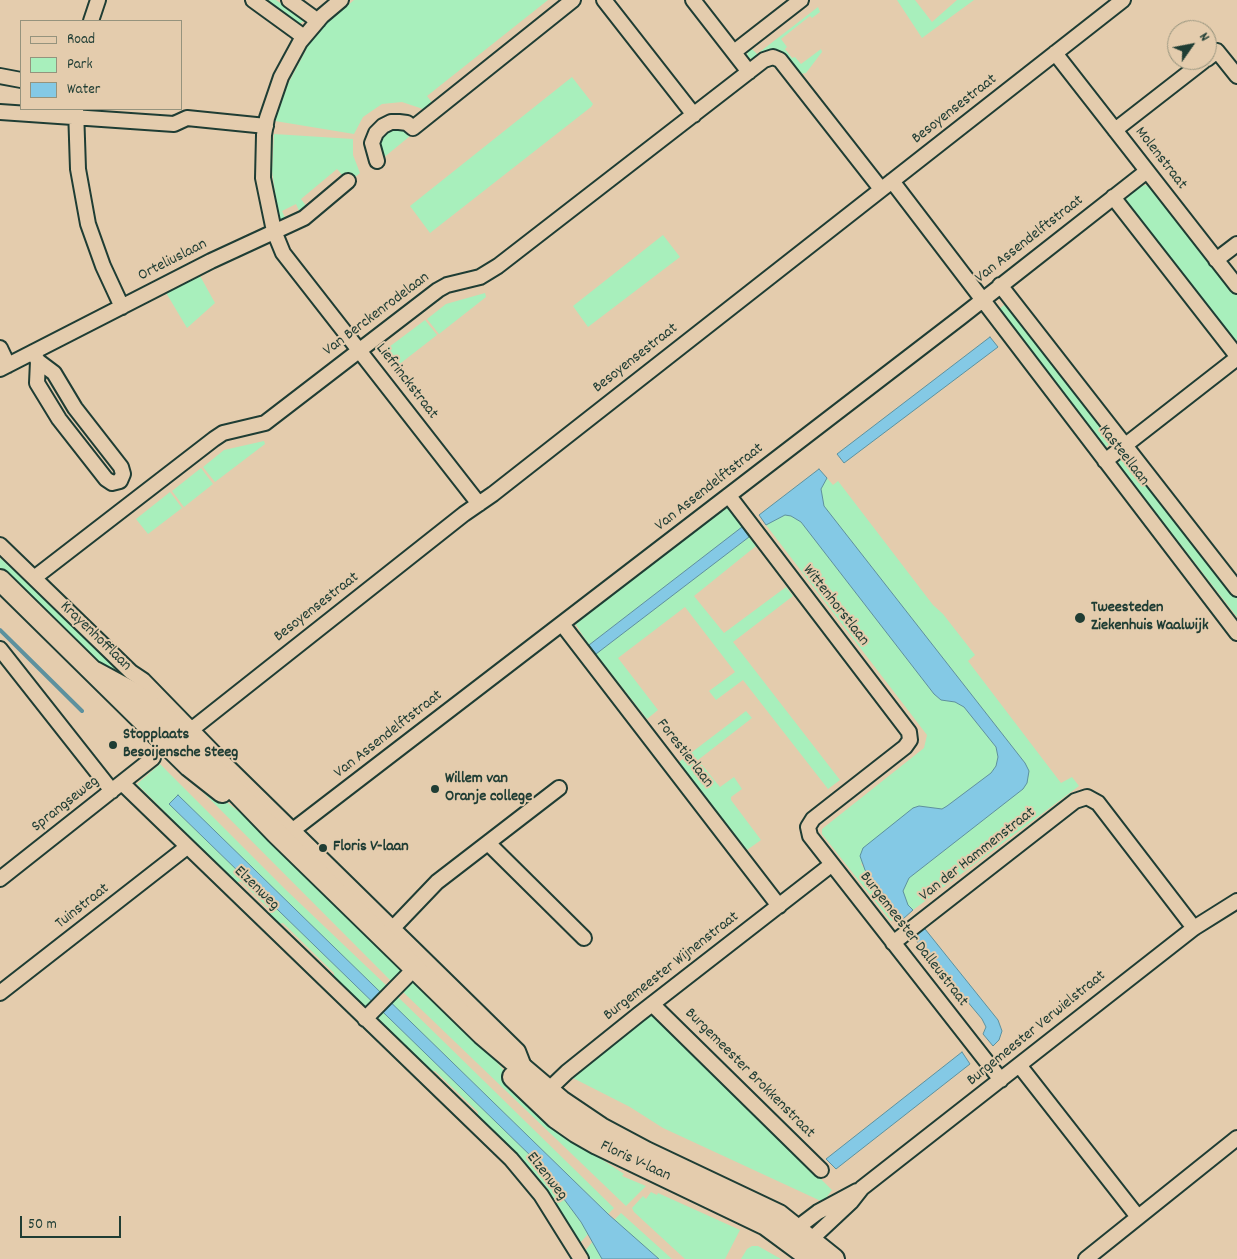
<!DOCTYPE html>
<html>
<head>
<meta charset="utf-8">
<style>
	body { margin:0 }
	#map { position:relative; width:1237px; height:1259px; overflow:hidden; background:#e4ccad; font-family:Dekko,sans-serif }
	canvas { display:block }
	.legend { position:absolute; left:20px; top:20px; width:162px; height:90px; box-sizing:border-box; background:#e4ccad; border:1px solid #95937d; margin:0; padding:6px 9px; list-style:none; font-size:15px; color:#1f3d34 }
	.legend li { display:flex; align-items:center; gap:10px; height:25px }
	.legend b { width:25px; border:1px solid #95937d }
	.north { position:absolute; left:1167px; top:20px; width:50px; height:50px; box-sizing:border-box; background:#e4ccad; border:1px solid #95937d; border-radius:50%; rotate:57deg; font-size:14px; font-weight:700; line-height:20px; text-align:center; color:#1f3d34 }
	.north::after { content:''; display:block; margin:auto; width:18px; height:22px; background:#1f3d34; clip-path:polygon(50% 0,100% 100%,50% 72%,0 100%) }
	.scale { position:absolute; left:20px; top:1216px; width:101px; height:22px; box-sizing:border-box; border:2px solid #1f3d34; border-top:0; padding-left:6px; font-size:15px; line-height:18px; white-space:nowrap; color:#1f3d34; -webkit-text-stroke:4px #e4ccad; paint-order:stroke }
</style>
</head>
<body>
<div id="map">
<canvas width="1237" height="1259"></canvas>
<ul class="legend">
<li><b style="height:6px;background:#e4ccad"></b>Road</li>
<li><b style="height:14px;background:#a8efbc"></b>Park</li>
<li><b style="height:14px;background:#84c9e5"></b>Water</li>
</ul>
<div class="north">N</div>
<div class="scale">50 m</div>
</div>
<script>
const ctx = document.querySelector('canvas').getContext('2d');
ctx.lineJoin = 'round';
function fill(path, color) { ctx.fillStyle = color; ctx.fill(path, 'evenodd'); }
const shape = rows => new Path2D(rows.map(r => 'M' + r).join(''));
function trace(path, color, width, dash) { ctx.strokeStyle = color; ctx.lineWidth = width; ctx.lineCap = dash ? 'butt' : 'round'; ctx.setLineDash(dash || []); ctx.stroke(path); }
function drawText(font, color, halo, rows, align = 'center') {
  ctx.font = font + ' Dekko,sans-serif'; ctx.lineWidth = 4; ctx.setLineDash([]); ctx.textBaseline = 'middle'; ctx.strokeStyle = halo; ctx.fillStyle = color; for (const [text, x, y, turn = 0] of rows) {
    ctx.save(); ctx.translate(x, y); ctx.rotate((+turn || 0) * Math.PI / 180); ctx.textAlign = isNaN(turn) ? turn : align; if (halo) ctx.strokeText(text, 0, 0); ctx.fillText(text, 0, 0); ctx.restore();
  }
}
const green = shape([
	[259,0,276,0,293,12,299,11,304,21,296,26,291,22,290,17,270,2,264,4],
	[354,0,548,0,427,96,433,104,426,110,402,102,382,104,363,117,354,134,275,121,288,84,306,50,303,48,329,17,332,19],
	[897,0,915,0,932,22,957,0,974,0,922,38],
	[818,7,820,12,812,18,810,16,781,39,787,47,785,49,792,58,795,57,801,64,821,49,822,52,806,73,800,74,782,54,776,50,766,52,754,60,748,57,747,52,750,47,757,54],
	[572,77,593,104,591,107,430,233,410,206],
	[390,128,404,130,410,136,382,159,378,149,379,140],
	[274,134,353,139,353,155,360,173,354,178,344,177,337,169,301,199,307,207,300,213,296,204,282,211,286,220,278,221,273,208,277,206,272,171],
	[1146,185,1154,190,1237,296,1237,343,1231,338,1129,207,1126,200,1130,192,1138,186],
	[663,235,680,257,588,327,573,306],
	[199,274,215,303,187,328,165,291],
	[485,293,486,297,439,334,427,319,446,304],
	[1008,302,1114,440,1106,447,999,309],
	[425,320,437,335,397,366,385,350],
	[264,441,265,444,215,482,203,467,224,450],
	[1125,455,1129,457,1237,597,1237,617,1119,465,1119,459],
	[201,468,213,484,184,507,172,491],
	[827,478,833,485,838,481,933,605,943,614,975,655,968,661,1061,783,1072,777,1079,786,913,910,908,905,903,891,909,878,1023,789,1025,763,824,506,821,489],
	[170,492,182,508,148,534,136,519],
	[726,504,742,527,589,645,574,622],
	[785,515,791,516,801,522,934,694,941,700,955,702,964,707,996,747,998,757,996,766,991,773,947,806,942,809,919,806,913,808,861,864,903,919,897,923,890,920,822,834,822,829,924,748,927,735,766,525],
	[749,537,756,546,694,596,724,633,786,587,793,596,733,642,840,780,828,789,743,680,716,700,709,691,735,672,685,607,618,658,658,710,647,719,596,654],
	[0,558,39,591,144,689,125,684,89,655,0,568],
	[746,711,752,718,698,760,720,787,734,777,742,789,731,797,731,800,761,840,747,850,679,762],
	[167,756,264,831,400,964,400,971,392,982],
	[160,764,286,890,388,987,381,993,178,796,169,804,373,1002,370,1006,362,1006,334,979,334,973,283,923,278,924,269,915,269,909,241,881,235,883,195,843,189,844,184,838,187,834,137,784],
	[417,981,479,1040,513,1082,589,1151,624,1174,622,1176,646,1186,626,1206,402,991,409,982],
	[397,996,614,1208,608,1214,391,1003],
	[649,1010,832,1190,823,1202,663,1128,630,1107,571,1077],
	[382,1011,535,1160,589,1233,580,1243,541,1182,477,1119,478,1112,435,1071,430,1072,380,1023,378,1014],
	[651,1192,657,1195,658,1193,740,1230,725,1259,685,1259,634,1212,632,1208,643,1196,646,1199],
	[621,1213,672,1259,659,1259,614,1220],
	[593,1241,602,1259,589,1259,585,1251],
	[752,1246,758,1246,781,1259,741,1259,747,1249]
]);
const water = shape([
	[990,337,998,347,844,463,837,454,990,337],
	[819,469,827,478,821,489,824,506,1025,763,1029,771,1027,783,1023,789,909,878,903,891,908,905,913,910,903,919,865,870,860,856,863,848,913,808,919,806,942,809,947,806,991,773,996,766,998,757,996,747,964,707,955,702,941,700,934,694,801,522,791,516,785,515,766,525,759,515,819,469],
	[742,527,749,537,596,654,589,645,742,527],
	[178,795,608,1214,659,1259,602,1259,581,1222,535,1160,169,804,178,795],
	[921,924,998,1020,1002,1031,999,1040,993,1046,983,1034,986,1027,982,1019,910,933,921,924],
	[962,1052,970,1064,836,1169,826,1159,962,1052]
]);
const stream = shape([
	[0,630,82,711]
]);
const street = shape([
	[253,0,304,37],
	[289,0,318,21],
	[341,0,322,16,300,42,281,77,267,118,264,135,263,178,274,231,283,253,479,504],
	[604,0,694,115],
	[693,0,749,72],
	[91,21,98,0],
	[734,52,801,0],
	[1055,53,1237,286],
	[1207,59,1217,51,1237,76],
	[0,76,21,80],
	[76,109,78,169,88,224,103,266,122,307],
	[0,112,174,124,187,118,266,126],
	[1115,130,1205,60],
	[377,161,372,143,376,133,383,126,391,122,399,122,407,123,413,128,573,0],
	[892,181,1237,633],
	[1113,197,1237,356],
	[1216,260,1237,244],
	[1000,285,1237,589],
	[0,348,8,365],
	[33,352,38,361,54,373,75,408,121,467,123,474,120,481,112,483,106,479,59,419,37,383,38,361],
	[0,369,211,261,304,218,348,181],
	[1105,461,1237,358],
	[729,496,909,732,910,740,905,747,813,819,808,827,810,836,1001,1080],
	[0,545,131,672,143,680,217,756,518,1051,525,1069],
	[34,578,214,439,223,433,265,423,438,290,447,285,480,277,498,266,764,60,773,57,780,60,881,189],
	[562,624,779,906],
	[0,649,112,791],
	[177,741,464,514,493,494,1123,0],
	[122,783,511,1159,541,1195,581,1259],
	[293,830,961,317,1147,171],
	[488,843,584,938],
	[0,879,153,758],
	[393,928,437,882,559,788],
	[893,943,1075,801,1087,797,1098,803,1194,928],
	[0,993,187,847],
	[652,1004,821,1170],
	[365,1019,415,968],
	[1019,1065,1138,1217],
	[543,1095,567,1072,638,1015,831,865],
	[789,1234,818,1212,857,1191],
	[804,1246,851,1202,862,1188,1194,928,1237,901],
	[1086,1259,1237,1138]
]);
const secondary = shape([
	[0,580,189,766,222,792],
	[95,672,134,693,165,718,276,833,482,1034,561,1101,601,1128,646,1152,779,1215,834,1259],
	[513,1077,556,1118,576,1132,597,1144,766,1225,812,1259]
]);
const markers = [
	[1080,618,6,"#1f3d34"],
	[113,745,5,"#1f3d34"],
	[435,789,5,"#1f3d34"],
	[323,848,5,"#1f3d34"]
];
const streetNames = [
	["Besoyensestraat",955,110,-38],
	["Molenstraat",1160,159,52],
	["Van Assendelftstraat",1030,240,-38],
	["Orteliuslaan",173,261,-27],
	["Van Berckenrodelaan",377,315,-37],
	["Besoyensestraat",636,359,-38],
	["Liefrinckstraat",406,382,52],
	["Kasteellaan",1123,456,52],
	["Van Assendelftstraat",710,488,-38],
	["Wittenhorstlaan",835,606,52],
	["Besoyensestraat",317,608,-38],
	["Krayenhofflaan",95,637,44],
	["Van Assendelftstraat",389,735,-38],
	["Forestierlaan",684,754,52],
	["Sprangseweg",66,805,-38],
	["Van der Hammenstraat",978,855,-38],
	["Elzenweg",256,889,44],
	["Tuinstraat",83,907,-38],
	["Burgemeester Dalleustraat",913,940,52],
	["Burgemeester Wijnenstraat",672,967,-38],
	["Burgemeester Verwielstraat",1037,1029,-39],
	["Burgemeester Brokkenstraat",749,1074,45],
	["Floris V-laan",635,1162,25],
	["Elzenweg",546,1177,52]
];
const poiNames = [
	["Tweesteden",1091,609],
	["Ziekenhuis Waalwijk",1091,627],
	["Stopplaats",123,736],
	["Besoijensche Steeg",123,754],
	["Willem van",445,780],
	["Oranje college",445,798],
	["Floris V-laan",333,848]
];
fill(green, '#a8efbc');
fill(water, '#84c9e5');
trace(water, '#5c919e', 1);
trace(stream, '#5c919e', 4);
trace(street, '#1f3d34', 18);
trace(secondary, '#1f3d34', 24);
trace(street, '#e4ccad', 14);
trace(secondary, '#e4ccad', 20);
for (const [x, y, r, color] of markers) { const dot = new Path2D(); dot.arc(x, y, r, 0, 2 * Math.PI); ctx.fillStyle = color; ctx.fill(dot); trace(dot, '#e4ccad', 2); }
drawText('16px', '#1f3d34', '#e4ccad', streetNames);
drawText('bold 16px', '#1f3d34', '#e4ccad', poiNames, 'left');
</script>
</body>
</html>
